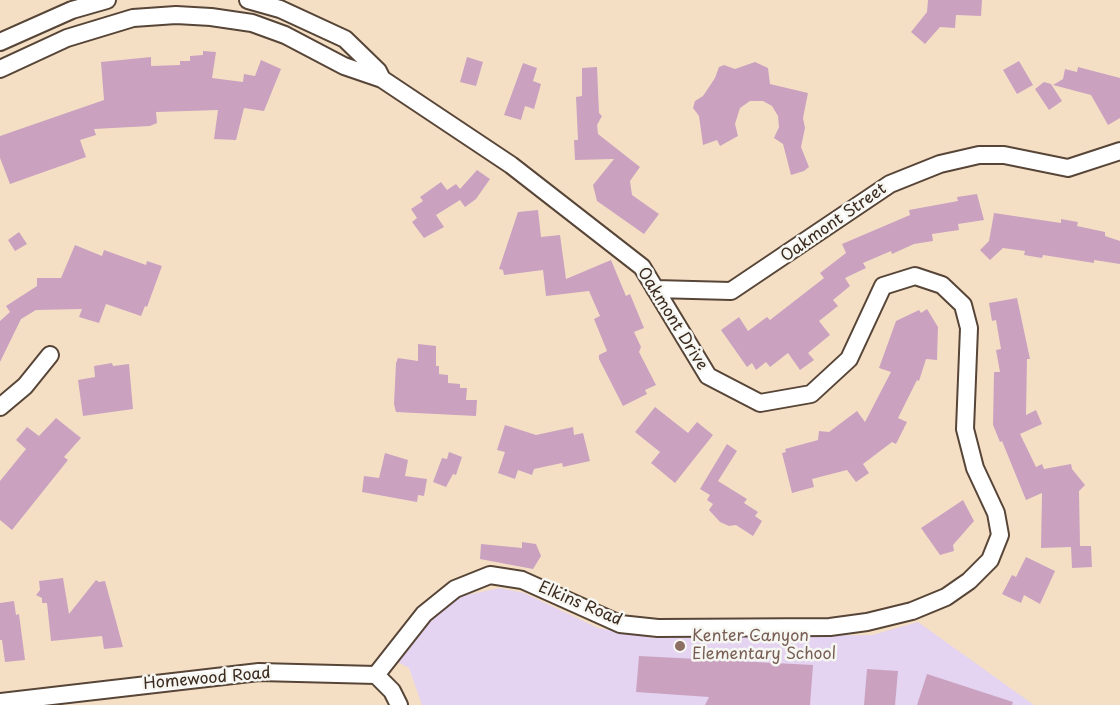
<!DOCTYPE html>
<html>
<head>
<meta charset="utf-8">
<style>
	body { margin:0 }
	canvas { display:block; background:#f4dfc5 }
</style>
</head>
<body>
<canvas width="1120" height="705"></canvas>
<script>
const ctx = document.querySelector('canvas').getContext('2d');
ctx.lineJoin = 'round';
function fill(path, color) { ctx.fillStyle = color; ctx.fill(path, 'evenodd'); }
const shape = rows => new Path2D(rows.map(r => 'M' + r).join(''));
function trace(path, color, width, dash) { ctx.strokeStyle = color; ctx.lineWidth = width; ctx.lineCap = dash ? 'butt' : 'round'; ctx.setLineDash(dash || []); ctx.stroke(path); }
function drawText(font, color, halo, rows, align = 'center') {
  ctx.font = font + ' "Playpen Sans",sans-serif'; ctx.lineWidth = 5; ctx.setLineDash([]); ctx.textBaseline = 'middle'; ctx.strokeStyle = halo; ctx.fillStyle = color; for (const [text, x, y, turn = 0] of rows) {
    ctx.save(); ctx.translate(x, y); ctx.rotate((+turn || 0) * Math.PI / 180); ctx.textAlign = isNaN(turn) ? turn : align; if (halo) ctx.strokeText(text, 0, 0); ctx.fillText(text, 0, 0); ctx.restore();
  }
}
const built = shape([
	[500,588,524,593,598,628,653,638,872,635,918,622,1034,705,422,705,409,668,398,662,402,655,433,618,462,596]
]);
const building = shape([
	[928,0,982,0,981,16,956,15,955,28,940,27,925,44,911,32,927,12],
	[203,51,216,52,212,78,243,82,244,74,255,76,261,60,281,69,264,111,244,108,236,140,214,139,218,110,156,112,157,123,150,126,94,129,96,135,80,140,86,157,10,184,0,158,0,136,104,100,101,62,151,57,151,66,180,65,180,61,190,61,190,56,203,55],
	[467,57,483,62,476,86,460,82],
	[1019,61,1033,85,1017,94,1003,70],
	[755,62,768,68,770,84,808,93,803,118,805,128,801,147,809,167,804,171,791,175,783,144,774,138,779,127,778,116,772,106,763,101,750,101,740,108,735,124,738,136,720,146,717,140,703,145,699,116,693,108,695,101,703,96,715,78,719,67,724,65,735,69],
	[523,63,537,68,533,81,541,84,534,109,525,106,521,120,504,115],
	[597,67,599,113,602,116,597,125,598,134,640,167,630,181,632,195,659,214,644,234,597,201,593,185,614,159,575,160,574,140,578,140,576,97,582,96,582,68],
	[1078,67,1120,78,1120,118,1108,125,1091,95,1053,85,1063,79,1065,69,1077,72],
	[1044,82,1051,84,1062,101,1049,110,1035,89],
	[477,170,490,179,476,199,465,207,460,200,436,215,444,227,424,238,412,222,417,218,411,209,423,201,420,197,441,182,447,190,456,184,460,189],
	[977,194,984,220,958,224,959,230,932,234,933,241,914,244,892,254,891,251,863,263,866,268,845,278,850,286,833,300,838,306,819,321,830,335,808,353,814,360,800,370,788,353,770,367,766,362,756,370,752,363,747,367,721,330,739,317,748,331,767,317,770,320,824,278,820,273,846,253,842,244,910,215,909,210,958,201,957,197],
	[538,210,541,237,560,235,566,279,611,260,626,296,630,294,644,328,634,332,641,347,639,352,656,385,645,390,647,394,623,406,599,359,599,355,607,351,594,319,600,316,589,291,546,296,543,270,504,275,503,270,499,269,518,212],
	[994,213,1061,223,1061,219,1078,222,1077,226,1105,232,1105,236,1120,241,1120,264,1094,260,1094,263,1043,255,1042,258,1024,255,1025,251,1003,248,990,260,980,250,989,241],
	[19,232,27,244,15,251,8,240],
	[75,245,102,256,104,250,146,265,147,261,162,266,147,307,145,306,141,316,106,304,99,323,79,317,82,309,36,310,21,319,0,362,0,321,10,312,6,306,37,286,37,278,61,278],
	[1017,298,1030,359,1027,359,1026,415,1036,410,1042,424,1020,434,1036,467,1042,464,1044,469,1071,464,1072,469,1085,485,1079,491,1080,546,1091,546,1092,567,1072,568,1071,547,1041,548,1042,493,1026,500,1002,441,1000,442,993,425,994,372,1000,372,996,350,1001,349,996,320,992,321,989,303],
	[927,309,938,327,937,360,926,359,919,381,917,380,898,418,907,422,896,444,892,442,863,464,869,473,856,482,847,470,812,479,814,487,792,493,782,453,786,452,785,449,818,440,819,431,829,432,857,411,865,422,891,372,879,368,896,321,919,310,921,313],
	[418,344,436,346,436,366,439,366,439,374,448,375,448,383,460,384,460,388,467,388,466,400,477,400,476,416,396,412,394,404,396,363,398,358,418,361],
	[112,363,113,366,129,364,133,409,83,416,78,380,95,377,94,366],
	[655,407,688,433,697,422,713,435,675,483,651,463,660,452,635,432],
	[56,418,81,438,64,457,68,460,12,530,0,520,0,481,26,449,16,440,27,427,39,436],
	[505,425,536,435,573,427,574,435,583,433,590,461,563,467,562,463,534,469,532,475,518,470,515,479,498,473,505,452,497,450],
	[727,444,737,451,718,481,747,499,744,503,758,512,755,516,762,521,753,536,736,525,729,526,720,522,709,510,713,504,707,500,710,495,700,489],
	[449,452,462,457,456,475,453,474,446,487,433,482,442,458,447,459],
	[385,453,408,460,405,476,427,479,424,496,418,495,417,502,362,492,364,476,379,478],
	[963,500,974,521,953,545,954,551,940,555,921,528],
	[522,542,536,544,541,556,533,569,480,559,481,544,522,548],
	[1026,557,1055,571,1040,604,1024,595,1021,603,1002,594,1012,575,1016,577],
	[63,578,69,614,96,580,99,582,105,581,123,647,104,649,102,636,51,641,47,603,42,603,42,598,36,595,40,590,39,581],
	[14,601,16,615,19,614,25,660,5,662,2,640,0,640,0,603],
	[639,656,813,665,810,705,705,705,709,697,636,692],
	[867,669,898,671,895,705,864,705],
	[927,674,1013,702,1012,705,917,705]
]);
const minor = shape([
	[248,0,280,9,345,39,378,71,382,79,511,165,642,267,708,376,760,403,811,394,849,359,883,286,915,276,942,285,963,305,969,328,965,429,975,468,996,513,1000,535,990,560,969,581,946,597,912,611,867,622,830,627,658,628,620,624,522,580,490,575,455,589,424,614,376,675],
	[0,42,72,10,107,0],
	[0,69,67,38,133,18,176,15,211,17,252,23,285,35,344,66,382,79],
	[655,289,731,291,890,184,940,164,979,155,1004,155,1068,168,1120,151],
	[0,407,25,386,50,355],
	[0,702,259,672,376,675,392,691,399,705]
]);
const markers = [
	[680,646,6,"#8d6e63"]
];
const streetNames = [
	["Oakmont Street",834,223,-35],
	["Oakmont Drive",672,319,58],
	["Elkins Road",580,604,23],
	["Homewood Road",207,679,-5]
];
const educationNames = [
	["Kenter Canyon",692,637],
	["Elementary School",692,655]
];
fill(built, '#e4d3f1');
fill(building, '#caa2c0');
trace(minor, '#574537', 20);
trace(minor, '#fff', 16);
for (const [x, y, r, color] of markers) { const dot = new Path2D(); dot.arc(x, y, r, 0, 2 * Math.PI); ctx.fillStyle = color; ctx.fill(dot); trace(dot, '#f6f6f2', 2); }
drawText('16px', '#3b2a1e', '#f6f6f2', streetNames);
drawText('16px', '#785e54', '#f6f6f2', educationNames, 'left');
</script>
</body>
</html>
